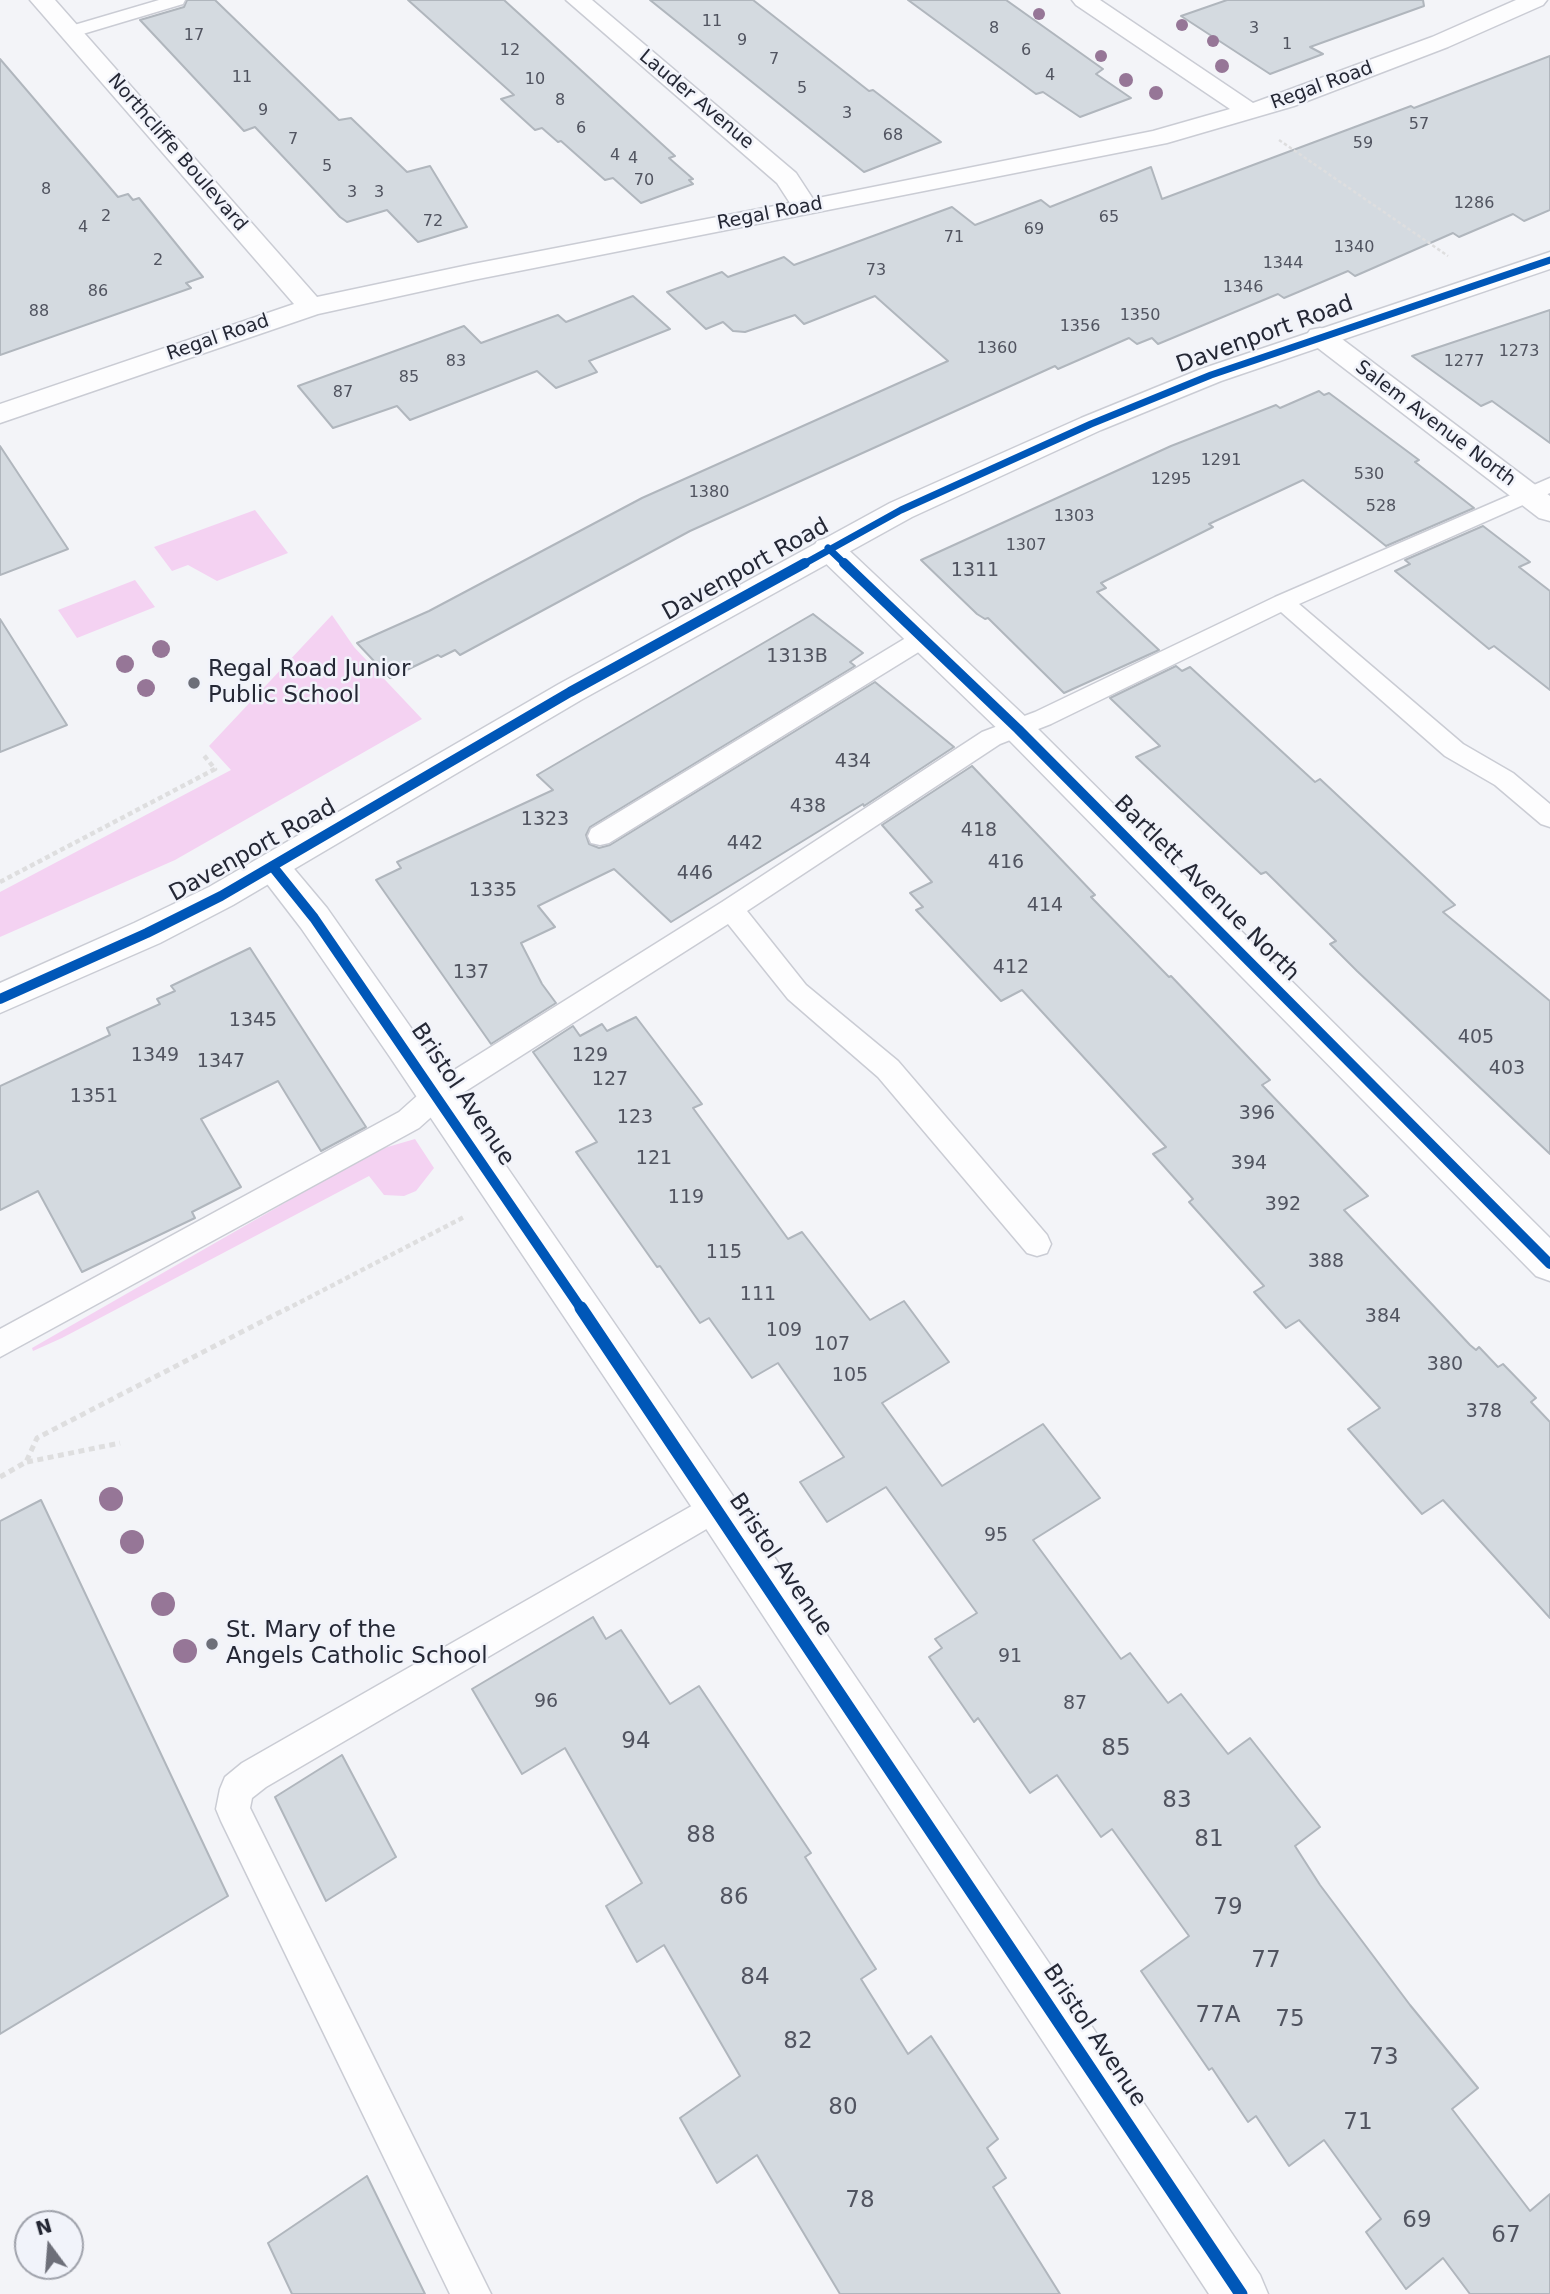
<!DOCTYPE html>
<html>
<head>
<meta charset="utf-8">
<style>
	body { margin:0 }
	#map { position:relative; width:1550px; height:2294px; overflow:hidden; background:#f3f4f8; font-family:"DejaVu Sans",sans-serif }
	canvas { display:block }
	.north { position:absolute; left:14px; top:2210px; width:70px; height:70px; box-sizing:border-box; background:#f1f3fa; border:2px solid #9fa2ab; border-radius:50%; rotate:344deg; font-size:19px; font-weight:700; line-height:28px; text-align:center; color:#252835 }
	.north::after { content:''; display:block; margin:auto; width:24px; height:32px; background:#6d6f79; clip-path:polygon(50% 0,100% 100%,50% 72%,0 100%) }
</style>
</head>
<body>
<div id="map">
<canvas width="1550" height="2294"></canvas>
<div class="north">N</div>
</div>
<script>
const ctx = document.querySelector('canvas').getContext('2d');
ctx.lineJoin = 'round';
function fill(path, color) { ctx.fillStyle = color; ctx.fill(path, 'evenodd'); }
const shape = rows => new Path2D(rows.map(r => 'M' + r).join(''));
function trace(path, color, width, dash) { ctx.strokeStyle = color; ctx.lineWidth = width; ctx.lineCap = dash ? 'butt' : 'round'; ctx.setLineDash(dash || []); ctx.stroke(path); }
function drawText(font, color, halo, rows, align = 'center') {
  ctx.font = font + ' "DejaVu Sans",sans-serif'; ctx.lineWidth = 5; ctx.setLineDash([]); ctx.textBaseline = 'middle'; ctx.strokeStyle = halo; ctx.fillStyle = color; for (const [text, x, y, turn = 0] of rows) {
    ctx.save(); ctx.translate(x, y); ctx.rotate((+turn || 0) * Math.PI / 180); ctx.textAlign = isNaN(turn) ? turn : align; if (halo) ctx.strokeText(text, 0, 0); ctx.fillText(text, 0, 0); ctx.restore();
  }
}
const green = shape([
	[255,510,288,553,217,581,188,565,172,571,154,547],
	[135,580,155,607,77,638,58,610],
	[332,615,354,647,422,719,175,860,0,937,0,892,231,770,209,746],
	[415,1139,434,1168,416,1191,404,1196,384,1195,369,1176,62,1338,33,1351,32,1348,377,1150]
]);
const building = shape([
	[187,0,215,0,339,120,351,118,407,172,430,166,467,227,418,242,387,210,347,222,340,217,255,127,244,131,140,20,184,7,187,0],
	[408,0,504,0,675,156,669,158,693,179,689,180,693,184,641,203,613,178,605,180,561,141,558,142,542,128,535,130,501,99,514,95,408,0],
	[650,0,753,0,869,91,873,90,941,142,864,172,650,0],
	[908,0,1006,0,1103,69,1096,74,1131,98,1080,117,1043,92,1036,94,908,0],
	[1227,0,1423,0,1424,6,1310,47,1323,54,1270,74,1181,16,1227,0],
	[1550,56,1550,210,1524,221,1513,214,1459,237,1453,233,1355,276,1348,271,1284,298,1278,294,1158,344,1152,338,1137,344,1129,338,1058,369,1055,366,690,531,460,655,455,650,441,657,438,655,390,678,357,643,429,611,642,498,948,361,875,296,804,324,795,315,745,332,733,331,723,322,706,329,667,292,722,272,728,277,784,257,794,265,952,207,975,225,1041,200,1050,207,1151,167,1162,199,1411,106,1414,108,1550,56],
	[0,59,118,197,128,194,133,200,139,198,203,277,186,283,191,288,0,355,0,59],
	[633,296,670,329,589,361,597,372,556,388,537,371,410,420,397,406,333,428,298,386,464,326,481,343,558,315,566,322,633,296],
	[1550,310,1550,443,1492,401,1481,406,1412,356,1550,310],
	[1319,391,1324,395,1329,393,1419,460,1415,462,1474,508,1386,546,1303,480,1209,524,1213,527,1101,583,1106,588,1097,592,1159,650,1064,693,988,618,985,619,977,614,921,560,1171,446,1276,405,1280,408,1319,391],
	[0,446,68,549,0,575,0,446],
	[1483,526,1530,562,1519,567,1550,591,1550,690,1494,646,1489,649,1395,571,1410,564,1405,560,1483,526],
	[813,614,863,653,850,662,855,666,590,827,586,835,589,844,599,848,610,845,875,682,954,747,864,806,863,804,671,922,614,869,538,906,555,927,521,943,542,984,556,1003,491,1044,376,880,401,868,397,862,553,790,537,775,813,614],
	[0,619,67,725,0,752,0,619],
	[1176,666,1182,671,1190,667,1315,782,1320,779,1455,905,1443,912,1550,1001,1550,1154,1357,971,1330,944,1336,941,1266,872,1261,874,1136,757,1160,746,1110,698,1176,666],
	[972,766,1095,895,1091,897,1169,977,1171,976,1270,1080,1262,1085,1368,1196,1344,1210,1470,1345,1476,1350,1479,1347,1498,1367,1503,1364,1536,1398,1531,1402,1550,1422,1550,1618,1443,1500,1422,1514,1348,1429,1380,1408,1299,1320,1286,1328,1254,1292,1264,1286,1189,1202,1193,1199,1153,1154,1166,1147,1022,990,1001,1001,916,910,923,907,910,893,932,882,882,825,972,766],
	[250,948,366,1127,321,1151,278,1081,201,1119,241,1187,192,1212,195,1218,82,1272,38,1191,0,1210,0,1086,110,1035,107,1028,160,1004,157,999,175,991,171,986,250,948],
	[636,1017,702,1104,693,1108,788,1239,802,1232,870,1320,904,1301,949,1362,882,1403,942,1486,1043,1424,1100,1498,1033,1540,1121,1659,1130,1653,1168,1703,1181,1694,1228,1754,1250,1738,1320,1827,1295,1846,1320,1885,1410,2005,1478,2088,1452,2109,1530,2211,1550,2194,1550,2294,1470,2294,1443,2258,1406,2289,1366,2232,1381,2219,1324,2140,1289,2166,1256,2116,1248,2122,1212,2068,1209,2070,1141,1971,1189,1936,1112,1829,1101,1837,1057,1775,1030,1793,978,1718,974,1722,929,1657,942,1648,935,1639,977,1613,886,1487,827,1522,800,1482,844,1457,778,1363,752,1378,709,1318,700,1323,660,1266,657,1267,576,1152,597,1142,533,1052,573,1026,580,1036,602,1024,607,1031,636,1017],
	[41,1500,228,1896,0,2034,0,1521,41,1500],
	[593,1617,606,1639,621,1630,670,1704,699,1686,811,1853,805,1857,876,1969,861,1979,908,2054,931,2036,998,2139,987,2148,1006,2178,993,2187,1060,2294,840,2294,757,2155,717,2183,680,2118,740,2076,664,1945,637,1962,606,1906,642,1883,565,1748,522,1774,472,1689,593,1617],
	[342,1755,396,1857,326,1901,275,1797,342,1755],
	[367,2176,425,2294,292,2294,268,2243,367,2176]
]);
const pathFar2 = shape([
	[1279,140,1448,256]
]);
const pathFar1 = shape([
	[0,882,215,769,202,753],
	[285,1310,466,1216]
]);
const path = shape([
	[27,1462,120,1443],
	[0,1477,26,1462,37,1438,288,1308]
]);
const service = shape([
	[159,0,185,0,183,4,76,36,64,36,61,32,64,28,159,0],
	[1550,478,1550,493,1299,604,1463,744,1513,773,1550,804,1550,827,1541,824,1495,785,1445,756,1281,612,1051,724,1000,744,747,911,806,985,898,1061,1047,1235,1051,1244,1047,1253,1037,1256,1027,1253,878,1077,788,999,728,924,447,1103,419,1128,0,1357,0,1329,399,1112,427,1087,722,902,982,732,1035,712,1275,597,1550,478],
	[922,631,930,633,934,639,930,645,609,843,600,845,591,843,588,836,591,829,914,633,922,631],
	[716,1492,727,1497,732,1507,727,1517,266,1787,252,1798,250,1808,491,2294,450,2294,221,1821,216,1809,220,1789,225,1777,242,1763,716,1492]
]);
const minor = shape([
	[30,0,55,0,317,297,473,264,790,203,777,183,566,0,592,0,796,173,813,199,1153,131,1230,109,1076,5,1072,0,1100,0,1253,103,1432,37,1516,0,1547,0,1543,5,1448,47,1294,106,1167,143,473,280,318,314,0,423,0,404,294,304,30,0],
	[1320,328,1330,330,1550,496,1550,521,1539,518,1310,342,1306,336,1310,330,1320,328],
	[828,538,839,541,1030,721,1550,1238,1550,1281,1536,1276,1006,737,817,555,813,548,817,541,828,538],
	[273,854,285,858,327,908,416,1035,731,1493,1260,2275,1268,2294,1209,2294,701,1521,390,1057,301,928,261,876,256,867,261,858,273,854]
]);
const tertiary = shape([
	[1550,252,1550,269,1221,381,1101,430,912,517,581,700,233,905,160,943,0,1013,0,983,134,923,209,887,559,684,890,503,1081,418,1201,369,1550,252]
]);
const cyclewayFar2 = shape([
	[828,548,846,565],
	[802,565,901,510,1091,424,1211,375,1550,260]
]);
const cyclewayFar1 = shape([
	[844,563,1018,729,1550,1264],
	[273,867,314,918,582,1310],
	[0,999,147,933,221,896,570,692,805,563]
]);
const cycleway = shape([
	[581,1308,1241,2294]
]);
const trees = [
	[1039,14,6],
	[1182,25,6],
	[1213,41,6],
	[1101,56,6],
	[1222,66,7],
	[1126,80,7],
	[1156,93,7],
	[161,649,9],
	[125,664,9],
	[146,688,9],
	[111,1499,12],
	[132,1542,12],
	[163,1604,12],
	[185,1651,12]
];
const markers = [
	[194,683,7,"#6d6f79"],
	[212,1644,7,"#6d6f79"]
];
const farNumbernames = [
	["11",712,22],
	["8",994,29],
	["3",1254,29],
	["17",194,36],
	["9",742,41],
	["1",1287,45],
	["12",510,51],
	["6",1026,51],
	["7",774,60],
	["4",1050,76],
	["11",242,78],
	["10",535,80],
	["5",802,89],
	["8",560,101],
	["9",263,111],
	["3",847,114],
	["57",1419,125],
	["6",581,129],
	["68",893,136],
	["7",293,140],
	["59",1363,144],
	["4",615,156],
	["4",633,159],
	["5",327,167],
	["70",644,181],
	["8",46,190],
	["3",352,193],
	["3",379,193],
	["1286",1474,204],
	["2",106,217],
	["65",1109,218],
	["72",433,222],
	["4",83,228],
	["69",1034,230],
	["71",954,238],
	["1340",1354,248],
	["2",158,261],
	["1344",1283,264],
	["73",876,271],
	["1346",1243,288],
	["86",98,292],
	["88",39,312],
	["1350",1140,316],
	["1356",1080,327],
	["1360",997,349],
	["1273",1519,352],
	["83",456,362],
	["1277",1464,362],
	["85",409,378],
	["87",343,393],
	["1291",1221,461],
	["530",1369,475],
	["1295",1171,480],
	["1380",709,493],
	["528",1381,507],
	["1303",1074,517],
	["1307",1026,546]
];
const farStreetnames = [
	["Regal Road",1322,86,-20],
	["Lauder Avenue",696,100,40],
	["Northcliffe Boulevard",177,153,49],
	["Regal Road",770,214,-11],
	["Regal Road",218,338,-19],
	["Salem Avenue North",1435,424,37]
];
const numberNames = [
	["1311",975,571],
	["1313B",797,657],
	["434",853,762],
	["438",808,807],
	["1323",545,820],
	["418",979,831],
	["442",745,844],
	["416",1006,863],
	["446",695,874],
	["1335",493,891],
	["414",1045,906],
	["412",1011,968],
	["137",471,973],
	["1345",253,1021],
	["405",1476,1038],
	["1349",155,1056],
	["129",590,1056],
	["1347",221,1062],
	["403",1507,1069],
	["127",610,1080],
	["1351",94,1097],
	["396",1257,1114],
	["123",635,1118],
	["121",654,1159],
	["394",1249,1164],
	["119",686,1198],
	["392",1283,1205],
	["115",724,1253],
	["388",1326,1262],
	["111",758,1295],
	["384",1383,1317],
	["109",784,1331],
	["107",832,1345],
	["380",1445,1365],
	["105",850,1376],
	["378",1484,1412],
	["95",996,1536],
	["91",1010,1657],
	["96",546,1702],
	["87",1075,1704]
];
const streetNames = [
	["Davenport Road",1265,335,-20],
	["Davenport Road",746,570,-29],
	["Davenport Road",253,851,-29],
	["Bartlett Avenue North",1206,889,45],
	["Bristol Avenue",462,1095,56],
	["Bristol Avenue",780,1565,56],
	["Bristol Avenue",1094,2036,56]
];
const poiNames = [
	["Regal Road Junior",208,670],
	["Public School",208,696],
	["St. Mary of the",226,1631],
	["Angels Catholic School",226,1657]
];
const nearNumbernames = [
	["94",636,1742],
	["85",1116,1749],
	["83",1177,1801],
	["88",701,1836],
	["81",1209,1840],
	["86",734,1898],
	["79",1228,1908],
	["77",1266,1961],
	["84",755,1978],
	["77A",1218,2016],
	["75",1290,2020],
	["82",798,2042],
	["73",1384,2058],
	["80",843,2108],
	["71",1358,2123],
	["78",860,2201],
	["69",1417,2221],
	["67",1506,2236]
];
fill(green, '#f4d2f2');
fill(building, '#d4dae0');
trace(building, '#b0b6bd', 2);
trace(service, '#caccd4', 3);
trace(minor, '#caccd4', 3);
trace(tertiary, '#caccd4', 3);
trace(pathFar2, '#dededf', 2.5, [3.5, 2.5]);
trace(pathFar1, '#dededf', 4.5, [5, 3.5]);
trace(path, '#dededf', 5, [6, 4.5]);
fill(service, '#fdfdfe');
fill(minor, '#fdfdfe');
fill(tertiary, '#fdfdfe');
trace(cyclewayFar2, '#0057b8', 7);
trace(cyclewayFar1, '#0057b8', 10);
trace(cycleway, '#0057b8', 13);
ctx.fillStyle = '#967697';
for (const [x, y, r] of trees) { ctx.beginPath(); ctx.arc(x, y, r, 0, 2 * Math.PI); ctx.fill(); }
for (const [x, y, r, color] of markers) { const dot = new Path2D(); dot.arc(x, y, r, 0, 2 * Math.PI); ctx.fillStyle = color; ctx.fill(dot); trace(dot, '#f1f3fa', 2.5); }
drawText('16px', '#515460', null, farNumbernames);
drawText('19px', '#252835', '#f1f3fa', farStreetnames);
drawText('19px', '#515460', null, numberNames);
drawText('23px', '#252835', '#f1f3fa', streetNames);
drawText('23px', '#252835', '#f1f3fa', poiNames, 'left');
drawText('23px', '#515460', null, nearNumbernames);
</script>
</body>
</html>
